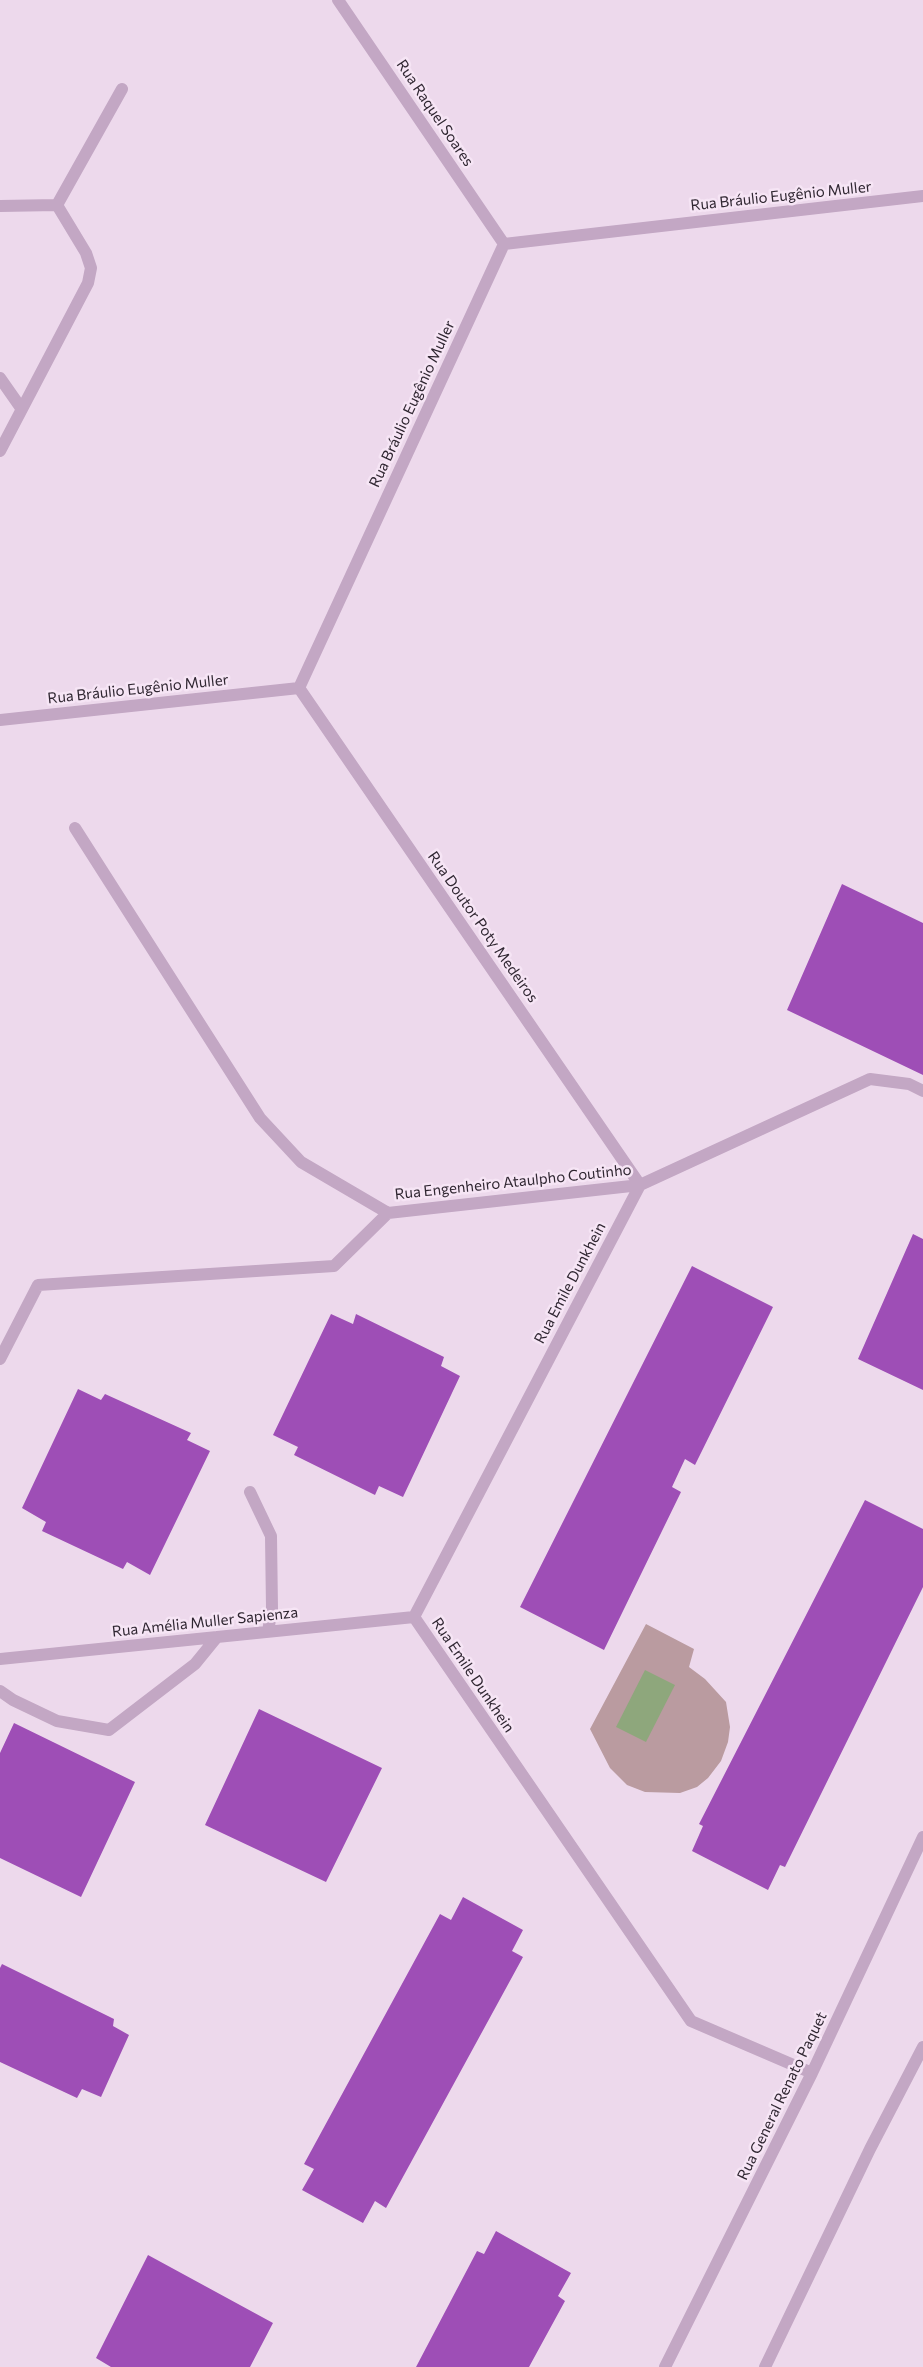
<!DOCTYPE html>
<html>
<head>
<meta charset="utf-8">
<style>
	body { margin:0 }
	canvas { display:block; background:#edd9ec }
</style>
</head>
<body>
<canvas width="923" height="2367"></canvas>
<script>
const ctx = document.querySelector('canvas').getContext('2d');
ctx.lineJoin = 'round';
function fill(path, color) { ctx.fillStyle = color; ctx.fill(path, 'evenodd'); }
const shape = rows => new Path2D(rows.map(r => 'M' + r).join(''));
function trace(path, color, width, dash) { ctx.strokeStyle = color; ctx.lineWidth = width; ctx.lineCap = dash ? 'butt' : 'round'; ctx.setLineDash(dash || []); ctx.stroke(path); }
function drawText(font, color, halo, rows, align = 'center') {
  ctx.font = font + ' Commissioner,sans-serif'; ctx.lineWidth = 5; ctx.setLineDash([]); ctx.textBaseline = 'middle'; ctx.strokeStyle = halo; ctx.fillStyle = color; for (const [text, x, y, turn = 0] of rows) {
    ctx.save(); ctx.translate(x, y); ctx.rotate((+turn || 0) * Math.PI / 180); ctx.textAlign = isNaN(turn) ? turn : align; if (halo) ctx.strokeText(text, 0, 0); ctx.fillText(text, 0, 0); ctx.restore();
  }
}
const green = shape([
	[646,1624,694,1649,689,1667,705,1679,726,1702,730,1727,728,1742,721,1761,708,1778,697,1787,680,1793,645,1792,627,1785,610,1768,590,1729]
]);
const water = shape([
	[645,1670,675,1685,646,1742,616,1727]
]);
const building = shape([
	[842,884,923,923,923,1075,787,1010],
	[913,1234,923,1239,923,1390,858,1359],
	[692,1266,773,1307,695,1465,685,1459,672,1487,681,1492,604,1650,520,1607],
	[331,1314,353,1324,356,1314,444,1357,441,1366,460,1376,403,1497,379,1486,375,1495,294,1455,298,1447,273,1435],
	[78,1389,101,1400,105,1394,191,1433,187,1440,210,1451,150,1575,127,1562,123,1569,42,1531,46,1522,22,1508],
	[865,1500,923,1529,923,1587,785,1867,780,1865,768,1890,692,1851,703,1826,699,1824],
	[259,1709,382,1768,326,1882,205,1825],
	[14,1723,135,1782,81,1897,0,1858,0,1753],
	[463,1897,523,1930,512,1951,523,1957,386,2208,375,2201,363,2223,302,2190,314,2169,304,2164,440,1914,451,1920],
	[2,1964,114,2019,113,2026,129,2035,101,2097,82,2089,77,2098,0,2062,0,1968],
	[496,2231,571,2273,558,2296,565,2301,529,2367,416,2367,477,2251,484,2254],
	[148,2255,273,2323,250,2367,111,2367,96,2358]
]);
const minor = shape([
	[338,0,504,244],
	[57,205,122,89],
	[0,206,57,205],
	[0,378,21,408],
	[0,451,88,283,91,268,86,253,57,205],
	[299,688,640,1185],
	[0,720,299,688,504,244,923,196],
	[75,828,260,1118,301,1162,388,1213],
	[640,1185,414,1617,691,2021,812,2073],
	[0,1359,38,1285,334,1266,388,1213,640,1185,870,1079,909,1084,923,1091],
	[250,1492,271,1536,272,1609,268,1631],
	[0,1659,414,1617],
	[0,1691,13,1700,57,1721,109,1730,195,1664,217,1637],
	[665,2367,812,2073,923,1837],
	[765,2367,870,2149,923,2047]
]);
const streetNames = [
	["Rua Raquel Soares",435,113,56],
	["Rua Bráulio Eugênio Muller",781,196,-6],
	["Rua Bráulio Eugênio Muller",412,404,-65],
	["Rua Bráulio Eugênio Muller",138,689,-6],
	["Rua Doutor Poty Medeiros",483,927,55],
	["Rua Engenheiro Ataulpho Coutinho",513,1182,-6],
	["Rua Emile Dunkhein",570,1283,-62],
	["Rua Amélia Muller Sapienza",205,1622,-6],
	["Rua Emile Dunkhein",473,1675,56],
	["Rua General Renato Paquet",782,2096,-64]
];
fill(green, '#ba9ba0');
fill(water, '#8ea77c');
fill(building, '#9e4eb6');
trace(minor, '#c3a7c4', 12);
drawText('15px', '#2f2631', '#f6e5f5', streetNames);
</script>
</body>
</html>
